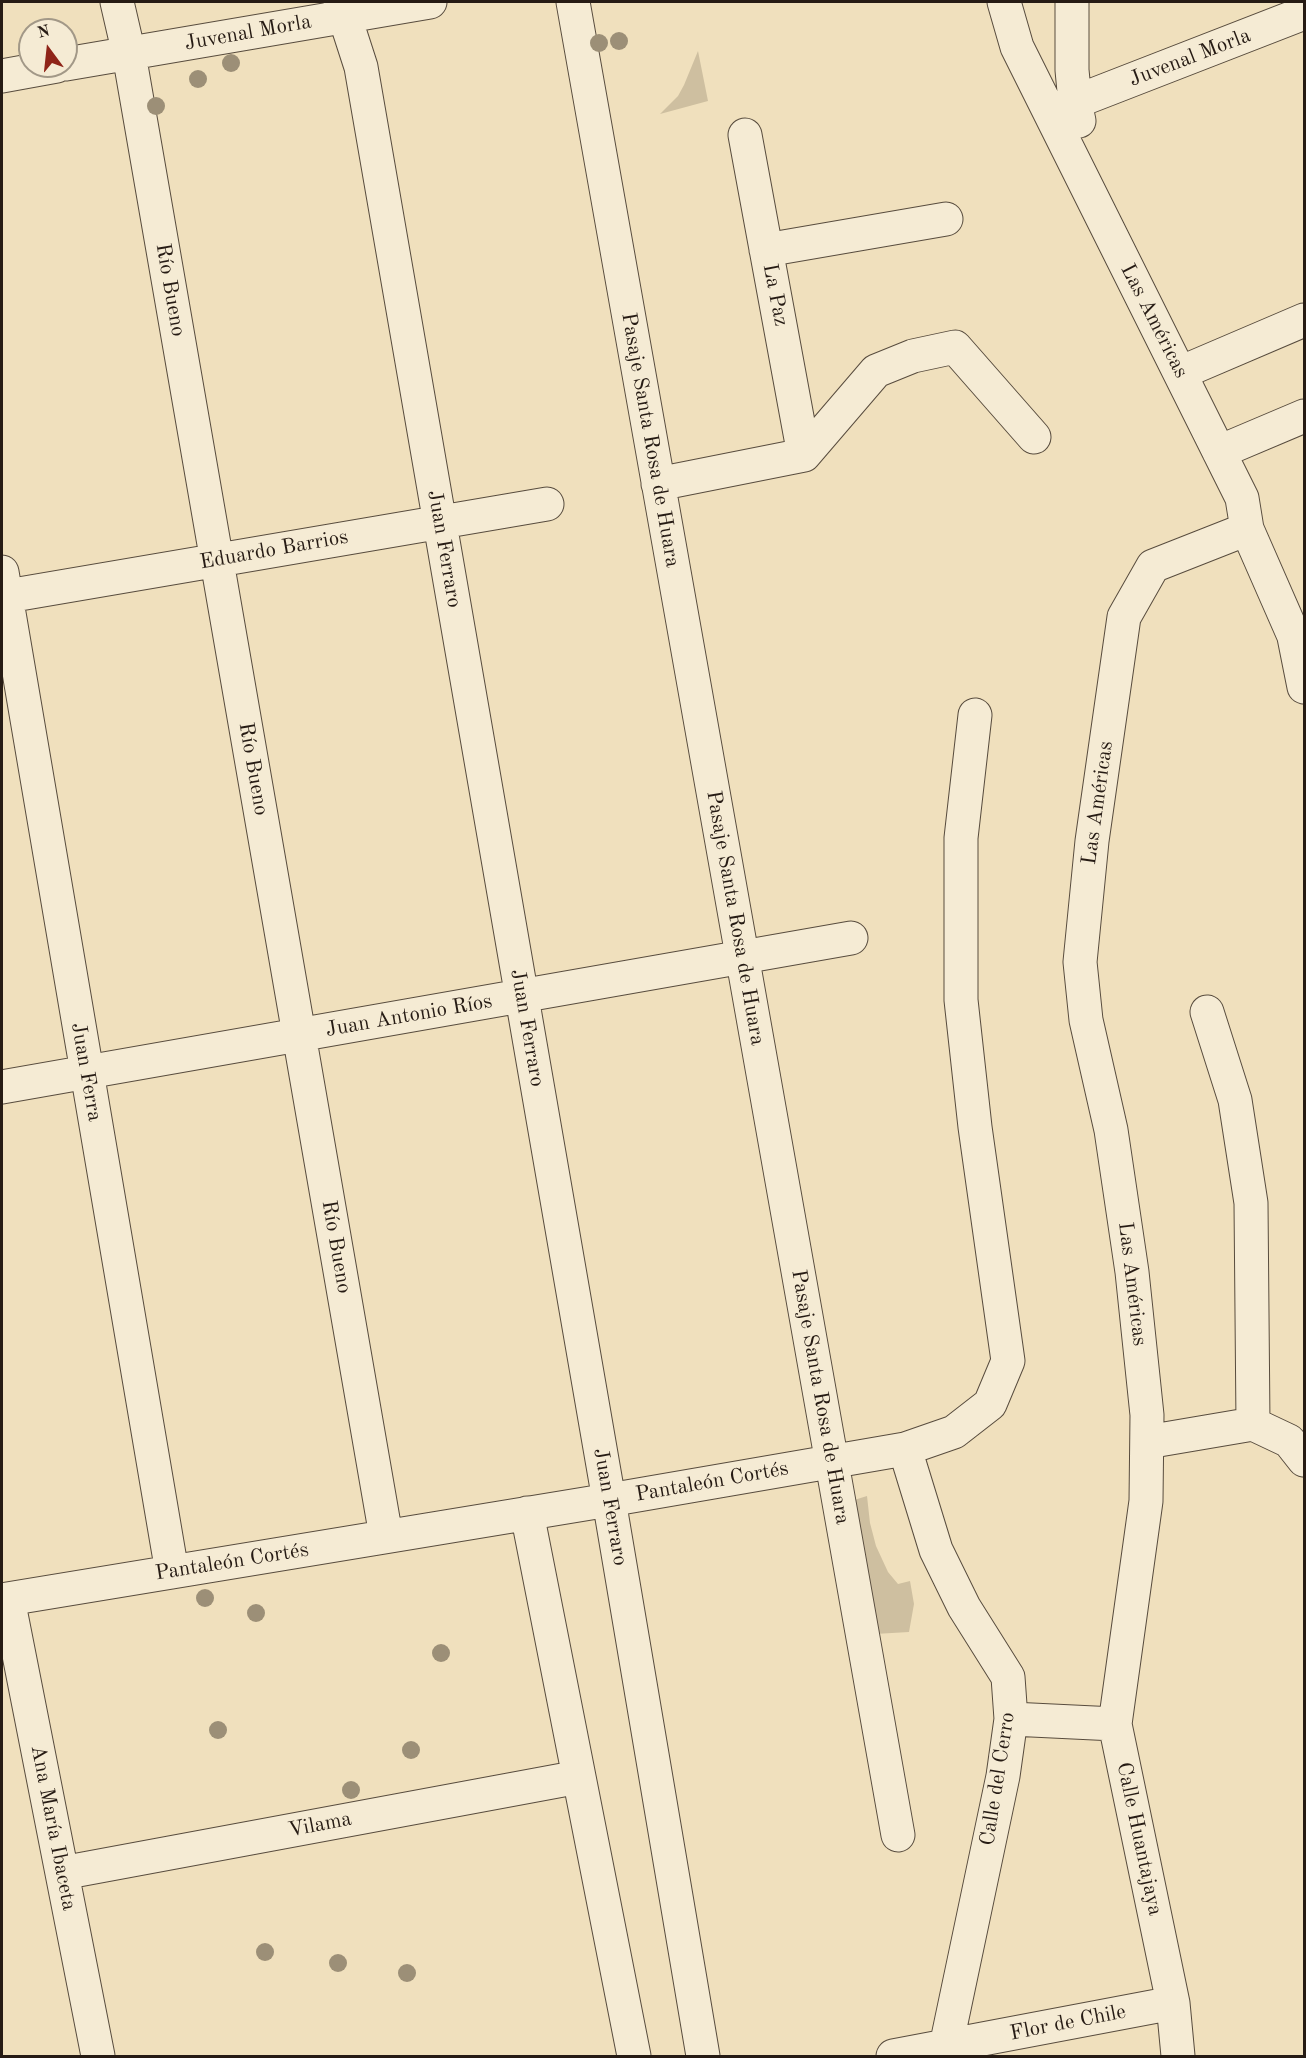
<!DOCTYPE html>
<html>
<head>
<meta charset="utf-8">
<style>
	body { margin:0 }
	#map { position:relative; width:1306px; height:2058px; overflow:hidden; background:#f0e0bd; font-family:"Old Standard TT",serif }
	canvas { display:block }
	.frame { position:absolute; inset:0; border:3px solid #261b14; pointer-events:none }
	.north { position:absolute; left:18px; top:18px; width:60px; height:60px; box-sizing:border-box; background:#f5ebd4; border:2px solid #a29887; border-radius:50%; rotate:345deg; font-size:16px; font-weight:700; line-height:24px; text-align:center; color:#261b14 }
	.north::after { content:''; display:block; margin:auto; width:21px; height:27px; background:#8f2418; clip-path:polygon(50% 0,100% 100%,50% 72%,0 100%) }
</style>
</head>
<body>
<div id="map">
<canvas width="1306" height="2058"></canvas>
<div class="frame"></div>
<div class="north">N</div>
</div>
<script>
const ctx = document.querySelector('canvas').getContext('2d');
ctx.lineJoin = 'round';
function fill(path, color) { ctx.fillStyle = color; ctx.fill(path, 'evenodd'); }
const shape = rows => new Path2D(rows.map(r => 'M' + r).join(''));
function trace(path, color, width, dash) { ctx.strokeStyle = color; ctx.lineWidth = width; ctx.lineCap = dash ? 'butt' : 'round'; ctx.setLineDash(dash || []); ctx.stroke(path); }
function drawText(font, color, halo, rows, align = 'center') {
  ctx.font = font + ' "Old Standard TT",serif'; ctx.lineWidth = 4.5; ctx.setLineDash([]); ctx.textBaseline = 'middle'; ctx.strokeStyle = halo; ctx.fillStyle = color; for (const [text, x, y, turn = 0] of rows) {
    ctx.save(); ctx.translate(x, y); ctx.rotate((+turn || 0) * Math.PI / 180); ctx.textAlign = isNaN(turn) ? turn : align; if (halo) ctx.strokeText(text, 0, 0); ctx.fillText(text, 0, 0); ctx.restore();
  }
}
const green = shape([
	[698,51,708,101,660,114,678,96,684,85],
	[867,1496,870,1523,876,1546,888,1572,898,1584,910,1581,914,1604,909,1632,875,1634,851,1501]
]);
const street = shape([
	[117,2,129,54,386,1536],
	[340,2,361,67,609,1500,703,2056],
	[573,2,898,1835],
	[1004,2,1017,47,1242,498,1247,529,1153,566,1124,617,1092,841,1080,962,1086,1020,1111,1130,1132,1272,1147,1415,1146,1501,1115,1724],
	[1072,2,1072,70,1075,102,1079,121],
	[66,64,430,2],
	[2,76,57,66],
	[1075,102,1304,13],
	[745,135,804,455],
	[766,250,946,219],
	[1180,373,1304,320],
	[1219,452,1304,416],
	[658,484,804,455,876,371,913,356,955,347,1034,437],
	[1247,529,1304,659],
	[2,572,172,1572],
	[2,597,547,504],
	[1294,637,1304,687],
	[1207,1012,1235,1100,1251,1203,1253,1424],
	[2,1087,851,938],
	[1147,1442,1253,1424,1289,1441,1304,1460],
	[905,1449,936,1550,964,1607,1008,1677,1011,1719,1003,1776,944,2056],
	[527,1513,634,2056],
	[8,1599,98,2056],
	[2,1600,609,1500,905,1449,954,1432,990,1404,1008,1361,975,1127,961,1000,961,838,975,715],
	[1011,1719,1115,1724,1173,2003,1178,2056],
	[62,1873,579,1777],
	[893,2056,1173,2003]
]);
const trees = [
	[619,41],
	[599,43],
	[231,63],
	[198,79],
	[156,106],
	[205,1598],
	[256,1613],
	[441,1653],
	[218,1730],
	[411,1750],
	[351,1790],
	[265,1952],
	[338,1963],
	[407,1973]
];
const streetNames = [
	["Juvenal Morla",248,33,-10],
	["Juvenal Morla",1190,58,-21],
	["Río Bueno",170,290,80],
	["La Paz",775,295,79],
	["Las Américas",1154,321,63],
	["Pasaje Santa Rosa de Huara",650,440,80],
	["Juan Ferraro",444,549,80],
	["Eduardo Barrios",274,550,-10],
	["Río Bueno",253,769,80],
	["Las Américas",1098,803,-82],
	["Pasaje Santa Rosa de Huara",735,918,80],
	["Juan Antonio Ríos",409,1016,-10],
	["Juan Ferraro",527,1028,80],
	["Juan Ferra",86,1072,80],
	["Río Bueno",336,1247,80],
	["Las Américas",1132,1284,83],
	["Pasaje Santa Rosa de Huara",820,1397,80],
	["Pantaleón Cortés",712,1482,-10],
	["Juan Ferraro",610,1507,80],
	["Pantaleón Cortés",232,1562,-9],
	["Calle del Cerro",998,1779,-81],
	["Vilama",320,1825,-11],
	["Ana María Ibaceta",53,1828,79],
	["Calle Huantajaya",1139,1839,78],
	["Flor de Chile",1068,2023,-11]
];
fill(green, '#cebfa0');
trace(street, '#584c3e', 35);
trace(street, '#f5ebd4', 33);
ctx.fillStyle = '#9c8f77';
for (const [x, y] of trees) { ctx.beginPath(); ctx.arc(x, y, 9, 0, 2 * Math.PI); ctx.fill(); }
drawText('21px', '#261b14', '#f5ebd4', streetNames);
</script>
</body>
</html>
